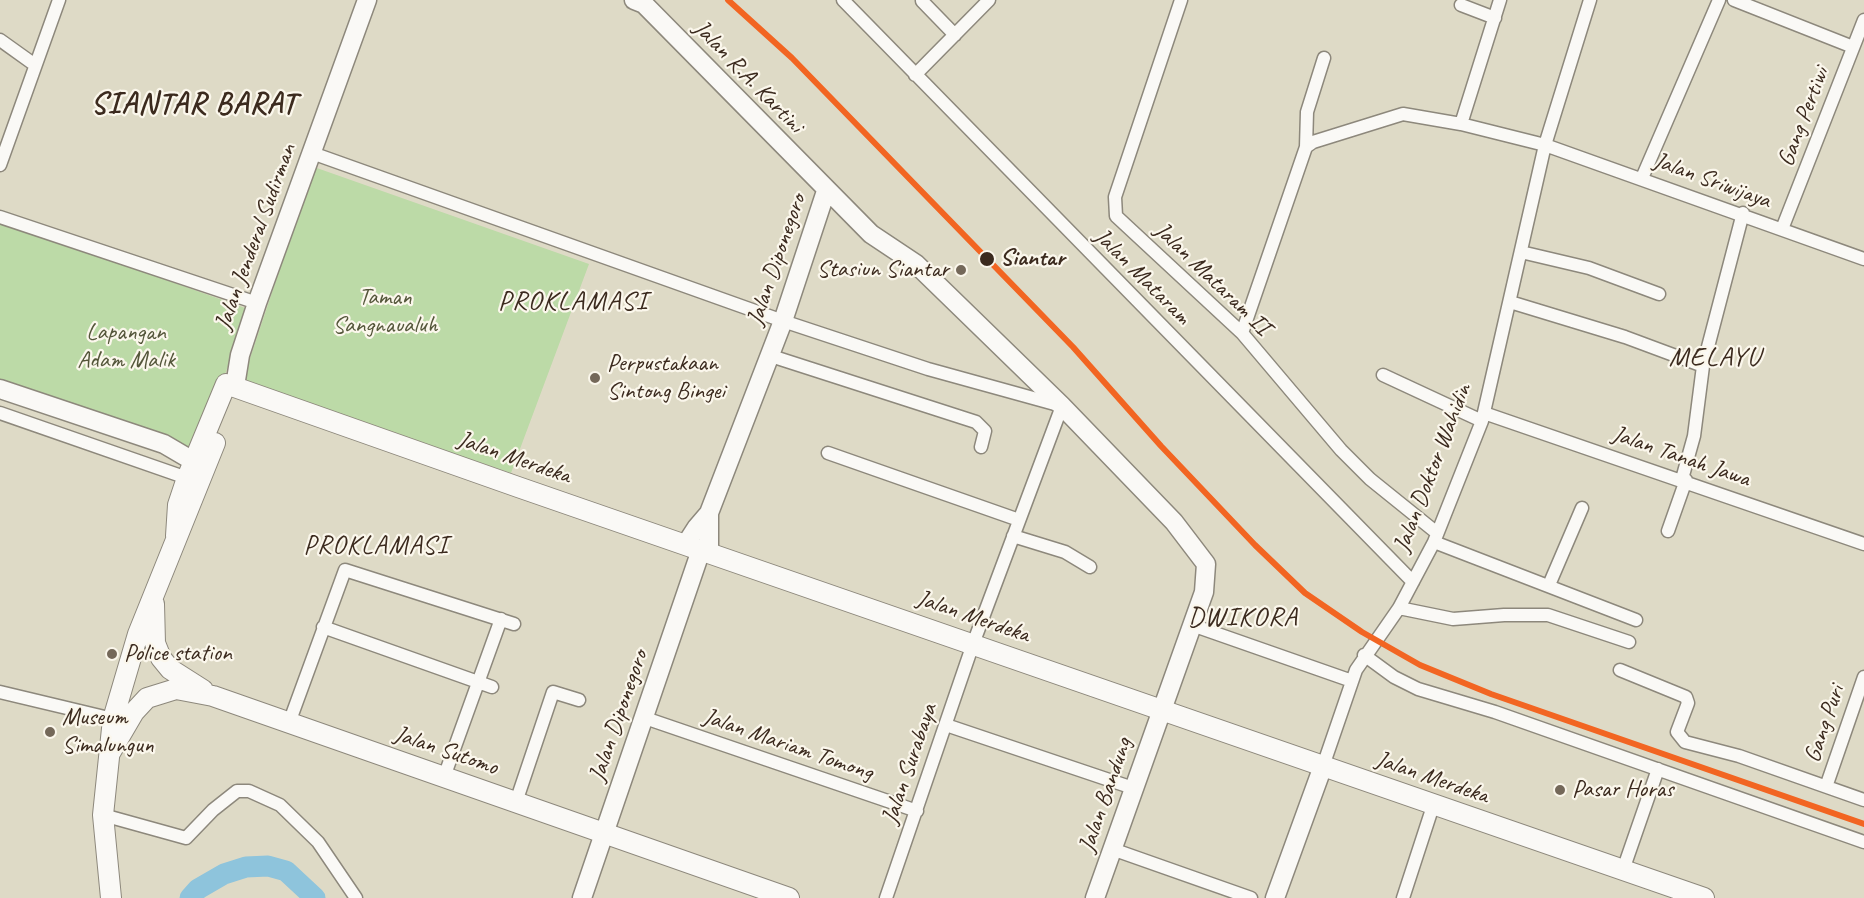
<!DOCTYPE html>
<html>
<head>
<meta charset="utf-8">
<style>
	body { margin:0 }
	canvas { display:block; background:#dedac6 }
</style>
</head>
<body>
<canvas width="1864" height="898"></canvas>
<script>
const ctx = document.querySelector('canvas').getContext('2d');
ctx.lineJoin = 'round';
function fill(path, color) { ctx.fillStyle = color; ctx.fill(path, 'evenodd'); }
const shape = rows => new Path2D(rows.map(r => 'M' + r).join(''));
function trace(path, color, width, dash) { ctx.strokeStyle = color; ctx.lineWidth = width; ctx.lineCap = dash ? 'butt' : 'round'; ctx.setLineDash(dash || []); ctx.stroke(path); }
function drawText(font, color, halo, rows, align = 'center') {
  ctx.font = font + ' Caveat,sans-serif'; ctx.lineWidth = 4.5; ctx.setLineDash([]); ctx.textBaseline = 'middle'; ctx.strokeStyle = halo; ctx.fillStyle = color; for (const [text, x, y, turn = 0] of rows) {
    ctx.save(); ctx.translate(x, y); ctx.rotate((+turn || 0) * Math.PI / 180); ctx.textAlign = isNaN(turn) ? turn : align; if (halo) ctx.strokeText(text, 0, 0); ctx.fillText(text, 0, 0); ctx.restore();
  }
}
const green = shape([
	[314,167,589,264,511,473,242,382],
	[0,221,248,309,197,454,0,384]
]);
const river = shape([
	[190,898,198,889,224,874,246,867,268,866,286,871,315,898]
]);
const street = shape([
	[843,0,1413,582],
	[1181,0,1115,197,1116,216,1242,333,1341,450,1370,479,1437,533],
	[1734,0,1853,47],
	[922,1,955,35],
	[1461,5,1495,18],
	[0,40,35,65],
	[915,75,989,0],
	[1461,124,1500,0],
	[1306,147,1307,112,1324,58],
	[312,153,783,321,928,369,1062,406,973,644,886,898],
	[0,165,59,0],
	[1642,178,1719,0],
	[0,217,257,303],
	[1782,229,1864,20],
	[1521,252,1589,268,1659,294],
	[1510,302,1625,337,1703,366],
	[1242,333,1306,147,1313,142,1403,114,1461,124,1545,145,1864,259],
	[768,355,976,422,985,431,981,447],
	[1383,375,1482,421],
	[0,413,187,478],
	[1484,413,1864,544],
	[828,453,1019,520],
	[1682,479,1694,436,1703,366,1743,213],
	[1668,531,1686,480],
	[1013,536,1065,552,1090,567],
	[1434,542,1636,620],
	[1549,585,1582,508],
	[1399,608,1453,619,1504,615,1548,615,1629,642],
	[1192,625,1352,681],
	[323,627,492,687],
	[1364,655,1394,677,1418,689,1495,712,1864,842],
	[1620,670,1686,697,1688,703,1677,732,1685,742,1739,756,1864,800],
	[0,692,113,719],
	[645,718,917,811],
	[289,723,345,570,514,624],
	[946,725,1133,788],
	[1323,766,1356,670,1399,608,1434,542,1482,421,1545,145,1590,0],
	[444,777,501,619],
	[1827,784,1864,677],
	[516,802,553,692,579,700],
	[103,815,186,838,213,810,237,791,249,791,280,805,318,842,356,898],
	[1112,849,1251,898],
	[1623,870,1658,769],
	[1403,898,1433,806]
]);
const secondary = shape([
	[634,0,644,4,871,234,916,264,1062,406,1174,522,1206,564,1204,592,1095,898],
	[235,386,240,355,257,303,367,0],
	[0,389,164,444,193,461],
	[686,544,697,527,709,513],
	[709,552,709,513,783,321,826,191],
	[582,898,701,550],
	[1275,898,1323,766]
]);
const primary = shape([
	[176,536,178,505,187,478,226,384,518,487,1704,898],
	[154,604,155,643,161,658,170,669,203,690],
	[110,753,134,712,147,698,176,689,213,696,789,898],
	[111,898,103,815,113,719,138,634,215,443]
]);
const rail1 = shape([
	[728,0,792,58,1073,347,1161,446,1255,545,1305,593,1362,632,1420,665,1491,694,1864,824]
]);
const markers = [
	[987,259,8,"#3b2a1e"],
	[961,270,6,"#746859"],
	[595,378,6,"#746859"],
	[112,654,6,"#746859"],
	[50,732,6,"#746859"],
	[1560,790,6,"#746859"]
];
const streetNames = [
	["Jalan R.A. Kartini",748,77,46],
	["Gang Pertiwi",1804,117,-69],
	["Jalan Sriwijaya",1712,181,20],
	["Jalan Jenderal Sudirman",256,237,-70],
	["Jalan Diponegoro",777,260,-71],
	["Jalan Mataram",1142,277,45],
	["Jalan Mataram II",1212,279,44],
	["Jalan Tanah Jawa",1681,457,19],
	["Jalan Merdeka",514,458,19],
	["Jalan Doktor Wahidin",1433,468,-69],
	["Jalan Merdeka",973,617,19],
	["Jalan Diponegoro",619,716,-71],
	["Gang Puri",1825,724,-71],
	["Jalan Mariam Tomong",788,745,19],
	["Jalan Sutomo",446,751,19],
	["Jalan Surabaya",910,764,-71],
	["Jalan Merdeka",1432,778,19],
	["Jalan Bandung",1106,795,-71]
];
const stopNames = [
	["Siantar",1000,259]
];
const poiNames = [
	["Stasiun Siantar",949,270,"right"],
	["Perpustakaan",607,364],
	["Sintong Bingei",607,392],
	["Police station",124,654],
	["Museum",62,718],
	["Simalungun",62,746],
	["Pasar Horas",1572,790]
];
const parkNames = [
	["Taman",385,298],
	["Sangnaualuh",385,326],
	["Lapangan",126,333],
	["Adam Malik",126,361]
];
const neighbourhoodNames = [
	["PROKLAMASI",376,546]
];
const quarterNames = [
	["PROKLAMASI",573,302],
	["MELAYU",1715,358],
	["DWIKORA",1243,618]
];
const districtNames = [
	["SIANTAR BARAT",194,105]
];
fill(green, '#bcdaa7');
trace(river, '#8ec4dc', 21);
trace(street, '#8d887c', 15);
trace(secondary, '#8d887c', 21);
trace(primary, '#8d887c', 22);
trace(street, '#faf9f6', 12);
trace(secondary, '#faf9f6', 18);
trace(primary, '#faf9f6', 20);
trace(rail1, '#f26522', 6);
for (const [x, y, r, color] of markers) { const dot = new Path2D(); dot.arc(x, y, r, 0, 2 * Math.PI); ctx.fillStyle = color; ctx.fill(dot); trace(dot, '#fbf7ec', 2); }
drawText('24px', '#3b2a1e', '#fbf7ec', streetNames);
drawText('bold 24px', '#3b2a1e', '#fbf7ec', stopNames, 'left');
drawText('24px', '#3b2a1e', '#fbf7ec', poiNames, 'left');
drawText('24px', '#54563a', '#fbf7ec', parkNames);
ctx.letterSpacing = '1.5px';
drawText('26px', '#3b2a1e', '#fbf7ec', neighbourhoodNames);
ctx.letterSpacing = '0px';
ctx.letterSpacing = '1.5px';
drawText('27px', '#3b2a1e', '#fbf7ec', quarterNames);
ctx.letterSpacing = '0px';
ctx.letterSpacing = '1.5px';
drawText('bold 30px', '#3b2a1e', '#fbf7ec', districtNames);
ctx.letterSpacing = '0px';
</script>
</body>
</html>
